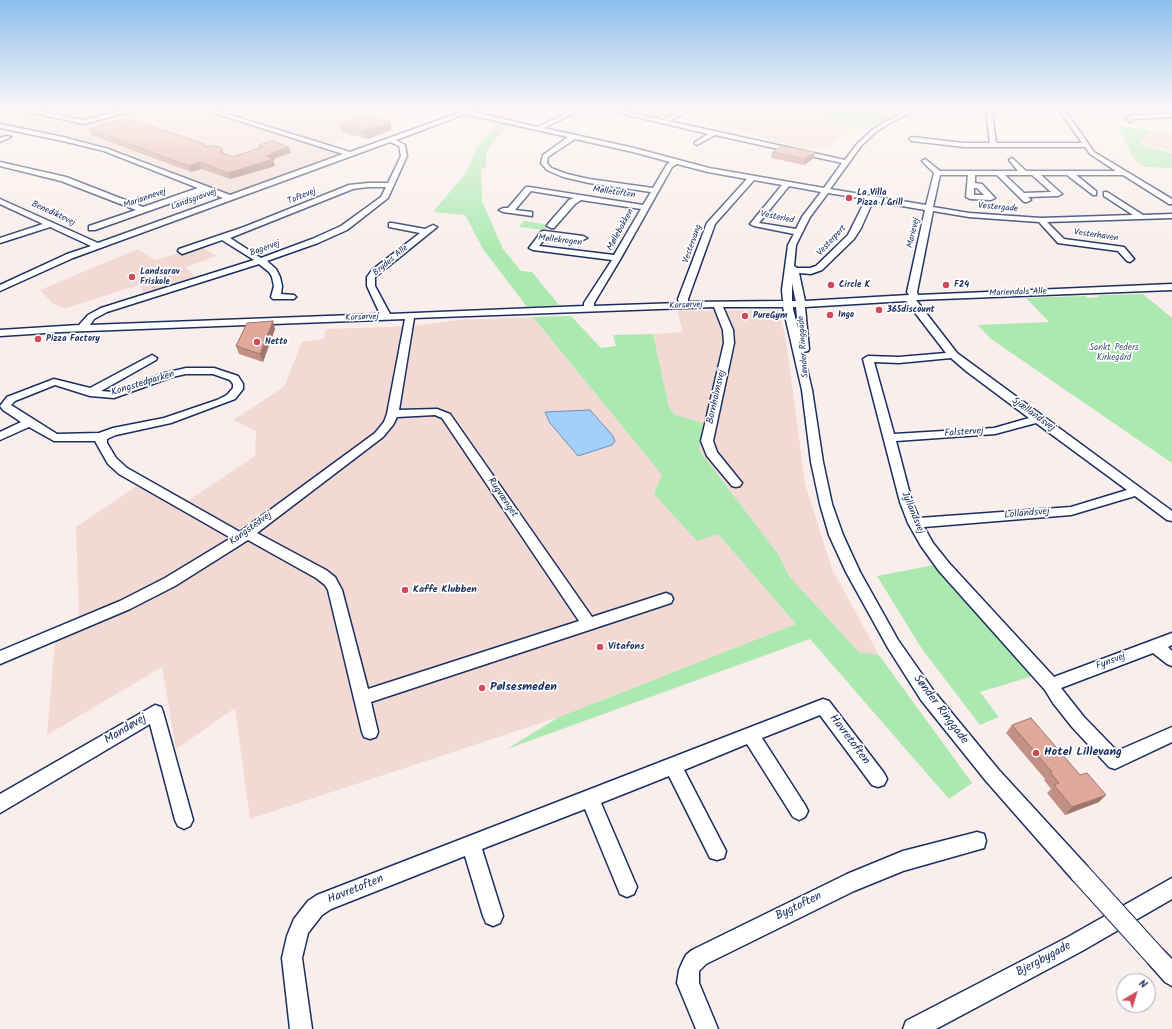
<!DOCTYPE html>
<html>
<head>
<meta charset="utf-8">
<style>
	body { margin:0 }
	#map { position:relative; width:1172px; height:1029px; overflow:hidden; background:#f9eeeb; font-family:Kalam,sans-serif }
	canvas { display:block }
	.north { position:absolute; left:1116px; top:973px; width:40px; height:40px; box-sizing:border-box; background:#fff; border:1px solid #a4acbf; border-radius:50%; rotate:38deg; font-size:11px; font-weight:700; line-height:16px; text-align:center; color:#1b2f5e }
	.north::after { content:''; display:block; margin:auto; width:14px; height:18px; background:#d1495b; clip-path:polygon(50% 0,100% 100%,50% 72%,0 100%) }
</style>
</head>
<body>
<div id="map">
<canvas width="1172" height="1029"></canvas>
<div class="north">N</div>
</div>
<script>
const ctx = document.querySelector('canvas').getContext('2d');
ctx.lineJoin = 'round';
function fill(path, color) { ctx.fillStyle = color; ctx.fill(path, 'evenodd'); }
const shape = rows => new Path2D(rows.map(r => 'M' + r).join(''));
function trace(path, color, width, dash) { ctx.strokeStyle = color; ctx.lineWidth = width; ctx.lineCap = dash ? 'butt' : 'round'; ctx.setLineDash(dash || []); ctx.stroke(path); }
function drawText(font, color, halo, rows, align = 'center') {
  ctx.font = font + ' Kalam,sans-serif'; ctx.lineWidth = 3.5; ctx.setLineDash([]); ctx.textBaseline = 'middle'; ctx.strokeStyle = halo; ctx.fillStyle = color; for (const [text, x, y, turn = 0] of rows) {
    ctx.save(); ctx.translate(x, y); ctx.rotate((+turn || 0) * Math.PI / 180); ctx.textAlign = isNaN(turn) ? turn : align; if (halo) ctx.strokeText(text, 0, 0); ctx.fillText(text, 0, 0); ctx.restore();
  }
}
const built = shape([
	[0,110,373,110,379,112,362,118,372,121,334,134,345,138,326,145,349,151,230,194,135,156,83,140,0,123],
	[618,110,680,110,660,119],
	[699,110,769,110,818,120,827,124,855,128,826,148,801,149,796,146,763,139,761,137,763,135,684,118],
	[1153,132,1172,135,1172,151,1142,143],
	[201,247,217,256,186,267,197,279,142,295,142,292,143,291,139,285,66,308,53,304,40,290,138,249,155,260],
	[778,310,786,339,805,484,832,569,879,655,859,652,789,576,778,554,699,450,703,423,675,415,669,407,653,334,683,332,677,311],
	[533,317,662,475,718,534,796,624,559,717,250,819,235,708,176,749,162,667,47,735,56,629,79,618,76,527,147,479,189,500,255,456,256,431,233,420,284,387,302,342,323,339,326,329,415,326,458,320]
]);
const green = shape([
	[815,110,866,110,892,115,867,129,829,123,824,120,805,116],
	[499,122,510,124,494,141,486,153,486,167,481,170,482,201,503,249,521,271,532,272,559,305,527,307,483,249,465,215,433,212,466,173,476,149,487,134],
	[1116,125,1150,131,1151,132,1140,143,1141,145,1172,153,1172,168,1145,167,1134,159,1119,128],
	[524,221,549,225,544,230,519,227],
	[1143,294,1172,318,1172,463,991,339,978,325,1049,322,1026,298,1085,296,1088,298,1099,297,1099,295],
	[571,316,601,348,616,346,613,335,653,334,669,407,675,415,703,423,699,450,778,554,789,576,859,652,879,655,972,783,949,799,810,639,507,749,559,717,796,624,718,534,697,541,654,494,662,475,533,317],
	[934,565,1033,676,980,692,999,717,980,725,922,649,877,576]
]);
const water = shape([
	[590,410,613,436,615,441,612,445,578,456,550,423,545,412,590,410]
]);
const minor = shape([
	[19,110,32,110,84,120,124,110,135,110,84,124,19,110],
	[205,110,214,110,350,152,458,113,451,110,466,110,537,127,573,110,581,110,544,128,634,148,709,168,824,188,842,163,715,135,697,145,695,144,695,142,708,134,607,110,619,110,663,120,683,110,691,110,669,121,845,160,857,144,872,130,886,121,909,110,917,110,890,123,876,132,861,146,830,189,926,205,934,173,922,161,925,159,940,171,1018,171,1009,160,1012,158,1026,171,1116,171,1090,154,1085,147,964,147,912,141,909,139,912,137,964,143,990,143,986,110,992,110,996,143,1082,143,1059,110,1065,110,1094,152,1172,199,1172,204,1169,204,1123,175,1076,175,1096,191,1096,195,1093,195,1067,175,1041,175,1062,194,1058,196,1028,197,1031,200,1027,202,1024,202,997,175,975,175,975,183,982,184,995,198,991,200,970,199,966,197,968,175,940,175,933,207,969,213,1041,218,1133,215,1104,196,1104,192,1107,192,1143,215,1172,214,1172,218,1047,222,1064,239,1124,247,1134,259,1130,262,1127,261,1118,251,1058,243,1039,222,969,217,933,211,917,292,918,295,1172,284,1172,290,916,300,957,353,1172,511,1172,521,1167,520,1135,496,1071,515,924,527,933,543,949,563,1054,677,1172,633,1172,645,1168,647,1172,651,1172,666,1167,664,1153,653,1061,688,1084,717,1117,751,1172,727,1172,742,1115,769,1109,767,1072,727,1053,703,1045,690,939,571,921,546,908,523,900,502,863,359,868,356,899,357,946,353,906,301,805,307,809,349,808,351,803,352,812,390,823,462,832,504,843,535,860,572,898,640,933,690,998,769,1087,866,1090,873,1087,880,1080,883,1073,880,986,781,921,700,888,648,846,572,829,535,820,504,811,462,802,390,783,307,723,307,733,330,734,343,713,441,717,452,742,483,740,486,736,487,732,486,707,456,701,441,724,343,723,330,714,307,414,318,399,410,437,409,450,414,592,617,666,593,671,595,673,599,671,603,371,702,378,732,376,737,370,739,364,737,362,732,328,590,325,585,316,578,248,540,175,586,130,609,0,664,0,651,120,601,165,578,231,538,119,474,108,464,95,441,54,441,29,427,0,440,0,432,21,422,3,410,0,406,7,397,54,379,90,388,152,355,157,358,156,360,101,391,113,392,165,373,186,368,214,368,238,376,243,384,243,389,235,399,171,423,116,435,107,439,107,443,116,458,127,468,240,532,375,433,384,422,387,414,405,319,61,332,0,336,0,330,79,325,88,315,101,308,254,260,222,240,182,254,178,251,179,249,244,227,349,185,368,183,388,183,401,156,399,146,390,142,73,258,0,291,0,285,67,254,91,246,50,227,0,243,0,238,43,224,0,204,0,199,98,243,223,198,205,191,95,230,89,230,89,226,136,210,61,181,0,166,0,162,66,177,143,207,198,188,104,151,63,141,0,128,0,124,63,137,108,149,230,195,343,154,205,110],
	[465,114,568,137,543,155,541,163,547,170,563,177,589,183,651,192,643,205,529,187,526,187,508,208,503,208,499,210,503,212,532,216,532,212,515,210,531,191,574,198,569,200,548,224,547,226,551,228,554,228,575,204,581,200,641,209,614,255,539,246,547,236,583,240,587,238,583,236,545,231,542,231,529,248,533,250,612,260,584,303,584,306,390,314,375,286,375,277,437,227,433,225,425,229,392,223,389,223,389,227,420,233,372,270,367,277,367,286,380,314,90,325,94,319,107,312,259,264,269,272,272,277,274,286,271,297,273,299,294,299,296,297,294,295,281,294,282,286,280,277,276,269,267,261,318,243,347,230,388,198,407,156,405,145,396,140,465,114],
	[575,139,633,152,670,162,666,166,653,188,589,179,567,174,551,168,547,163,548,157,575,139],
	[677,164,708,172,747,179,707,223,678,299,679,303,594,306,594,303,621,258,672,167,677,164],
	[1005,175,1032,175,1051,192,1024,193,1005,175],
	[754,180,782,185,750,224,754,226,794,234,788,245,782,290,783,301,688,302,688,299,715,224,754,180],
	[789,186,821,192,802,217,796,229,759,223,789,186],
	[368,187,386,187,381,197,341,226,312,239,261,258,230,238,353,189,368,187],
	[974,188,977,188,984,195,974,195,974,188],
	[828,193,866,199,848,235,816,266,810,268,797,268,794,266,796,245,810,217,828,193],
	[873,201,925,210,907,292,909,295,805,301,799,273,811,274,822,270,854,239,861,228,873,201],
	[792,283,795,298,796,301,792,301,792,283],
	[793,307,796,307,798,329,793,309,793,307],
	[951,358,966,371,1029,418,994,428,894,434,874,362,899,363,951,358],
	[186,374,213,374,230,380,233,384,233,388,227,395,217,400,164,418,113,428,99,433,57,434,11,405,15,401,55,385,90,396,114,398,172,377,186,374],
	[435,415,442,418,579,621,368,689,342,590,335,577,326,570,257,533,383,437,393,425,397,417,435,415],
	[1036,423,1127,490,1071,507,919,518,912,502,896,441,995,434,1036,423],
	[1172,113,1172,117,1134,119,1131,122,1125,118,1128,116,1172,113],
	[6,136,11,137,0,142,0,138,6,136],
	[823,699,829,701,884,773,887,779,884,785,878,787,872,785,820,715,762,738,805,805,808,811,805,817,799,820,793,817,747,744,684,770,726,851,724,858,717,860,710,858,669,776,601,803,637,887,634,894,627,897,620,894,585,809,482,849,503,916,500,923,493,926,486,923,483,916,465,856,331,909,322,915,308,933,302,958,312,1029,290,1029,282,958,287,936,294,919,308,901,317,895,823,699],
	[155,705,161,707,163,712,193,820,190,826,184,829,178,826,175,820,150,724,0,813,0,794,155,705],
	[977,832,984,834,986,841,984,848,903,871,854,891,706,964,699,971,699,983,718,1029,696,1029,677,983,679,970,682,963,686,955,692,950,847,874,903,851,977,832],
	[1172,878,1172,899,1082,951,936,1029,903,1029,906,1021,1068,937,1172,878],
	[1156,947,1163,950,1172,959,1172,986,1165,982,1149,964,1146,957,1149,950,1156,947]
]);
const minorBridge = shape([
	[1080,873,1156,957]
]);
const wall = shape([
	[390,122,392,130,367,139,341,132,340,124],
	[89,129,207,146,208,147,233,157,259,148,259,145,291,153,275,158,275,160,273,160,275,165,272,167,230,179,201,169,191,172,91,135],
	[772,152,815,152,814,158,804,165,771,158],
	[275,329,263,362,239,354,236,346],
	[1012,725,1099,802,1065,815,1047,793,1051,789,1044,780,1045,779,1006,733]
]);
const shadedWall = shape([
	[390,122,392,130,367,139,365,131],
	[289,147,291,153,275,158,275,160,273,160,275,165,272,167,230,179,228,173,266,156,271,153],
	[222,148,224,155,220,152],
	[815,152,814,158,804,165,805,159],
	[199,162,201,169,191,172,189,166],
	[273,321,275,329,263,362,260,354],
	[1106,795,1099,802,1065,815,1072,807]
]);
const building = shape([
	[367,115,390,122,365,131,340,124,367,115],
	[127,118,205,144,204,146,207,146,206,147,215,146,222,148,220,152,233,157,263,147,259,145,272,141,289,147,271,153,274,154,266,156,273,159,270,160,228,173,199,162,189,166,89,129,127,118],
	[782,146,815,152,805,159,772,152,782,146],
	[273,321,260,354,236,346,247,323,273,321],
	[1031,718,1080,775,1087,773,1106,795,1072,807,1054,785,1059,783,1050,772,1052,772,1012,725,1031,718]
]);
const markers = [
	[849,198,4,"#d1495b"],
	[132,277,4,"#d1495b"],
	[831,285,4,"#d1495b"],
	[946,285,4,"#d1495b"],
	[879,310,4,"#d1495b"],
	[830,315,4,"#d1495b"],
	[745,316,4,"#d1495b"],
	[38,339,4,"#d1495b"],
	[257,342,4,"#d1495b"],
	[405,590,4,"#d1495b"],
	[600,647,4,"#d1495b"],
	[482,688,4,"#d1495b"],
	[1036,753,4,"#d1495b"]
];
const farStreetnames = [
	["Mølletoften",614,193,8],
	["Toftevej",302,197,-22],
	["Mariannevej",145,199,-19],
	["Landsgravvej",194,200,-20],
	["Vestergade",998,208,5],
	["Benediktevej",53,214,25],
	["Vesterled",777,218,12],
	["Møllebakken",621,230,-61],
	["Marievej",914,233,-77],
	["Vesterhaven",1096,236,8],
	["Møllekrogen",560,241,7],
	["Vesterport",832,241,-47],
	["Vestervang",693,244,-70],
	["Bagervej",265,249,-20],
	["Brydes Alle",391,261,-40],
	["Mariendals Alle",1018,293,-2],
	["Korsørvej",686,306,-2],
	["Korsørvej",362,318,-2],
	["Sønder Ringgade",804,347,-94]
];
const farPoinames = [
	["La Villa",857,193],
	["Pizza / Grill",857,203],
	["Landsgrav",140,272],
	["Friskole",140,282],
	["Circle K",839,285],
	["F24",954,285],
	["365discount",887,310],
	["Ingo",838,315],
	["PureGym",753,316],
	["Pizza Factory",46,339],
	["Netto",265,342]
];
const farParknames = [
	["Sankt Peders",1114,348],
	["Kirkegård",1114,358]
];
const streetNames = [
	["Kongstedparken",143,384,-17],
	["Bornholmsvej",717,397,-77],
	["Sjællandsvej",1033,415,36],
	["Falstervej",964,433,-4],
	["Rugvænget",502,498,56],
	["Jyllandsvej",912,513,67],
	["Lollandsvej",1027,514,-5],
	["Kongstedvej",251,529,-36],
	["Fynsvej",1111,662,-21]
];
const poiNames = [
	["Kaffe Klubben",413,590],
	["Vitafons",608,647]
];
const nearPoinames = [
	["Pølsesmeden",490,688],
	["Hotel Lillevang",1044,753]
];
const nearStreetnames = [
	["Sønder Ringgade",940,710,53],
	["Mandøvej",126,730,-31],
	["Havretoften",849,740,53],
	["Havretoften",356,890,-22],
	["Bygtoften",799,907,-26],
	["Bjergbygade",1044,960,-28]
];
fill(built, '#f2d9d3');
fill(green, '#abe9b0');
fill(water, '#a3cffd');
trace(water, '#6d8fbd', 1);
trace(minor, '#1b2f5e', 3);
fill(minor, '#fff');
trace(minorBridge, '#1b2f5e', 22, []);
trace(minorBridge, '#fff', 20);
fill(wall, '#c29185');
fill(shadedWall, '#9e766c');
fill(building, '#e1a99b');
trace(building, '#9e766c', 1);
const sky = ctx.createLinearGradient(0, 0, 0, 254);
sky.addColorStop(0, '#8cbff0');
sky.addColorStop(0.43, '#fcf7f6');
sky.addColorStop(1, '#fcf7f600');
ctx.fillStyle = sky;
ctx.fillRect(0, 0, 1172, 254);
for (const [x, y, r, color] of markers) { const dot = new Path2D(); dot.arc(x, y, r, 0, 2 * Math.PI); ctx.fillStyle = color; ctx.fill(dot); trace(dot, '#fff', 1.5); }
drawText('9px', '#1b2f5e', '#fff', farStreetnames);
drawText('bold 9px', '#1b2f5e', '#fff', farPoinames, 'left');
drawText('9px', '#3f5e72', '#fff', farParknames);
drawText('10px', '#1b2f5e', '#fff', streetNames);
drawText('bold 10px', '#1b2f5e', '#fff', poiNames, 'left');
drawText('bold 12px', '#1b2f5e', '#fff', nearPoinames, 'left');
drawText('12px', '#1b2f5e', '#fff', nearStreetnames);
</script>
</body>
</html>
